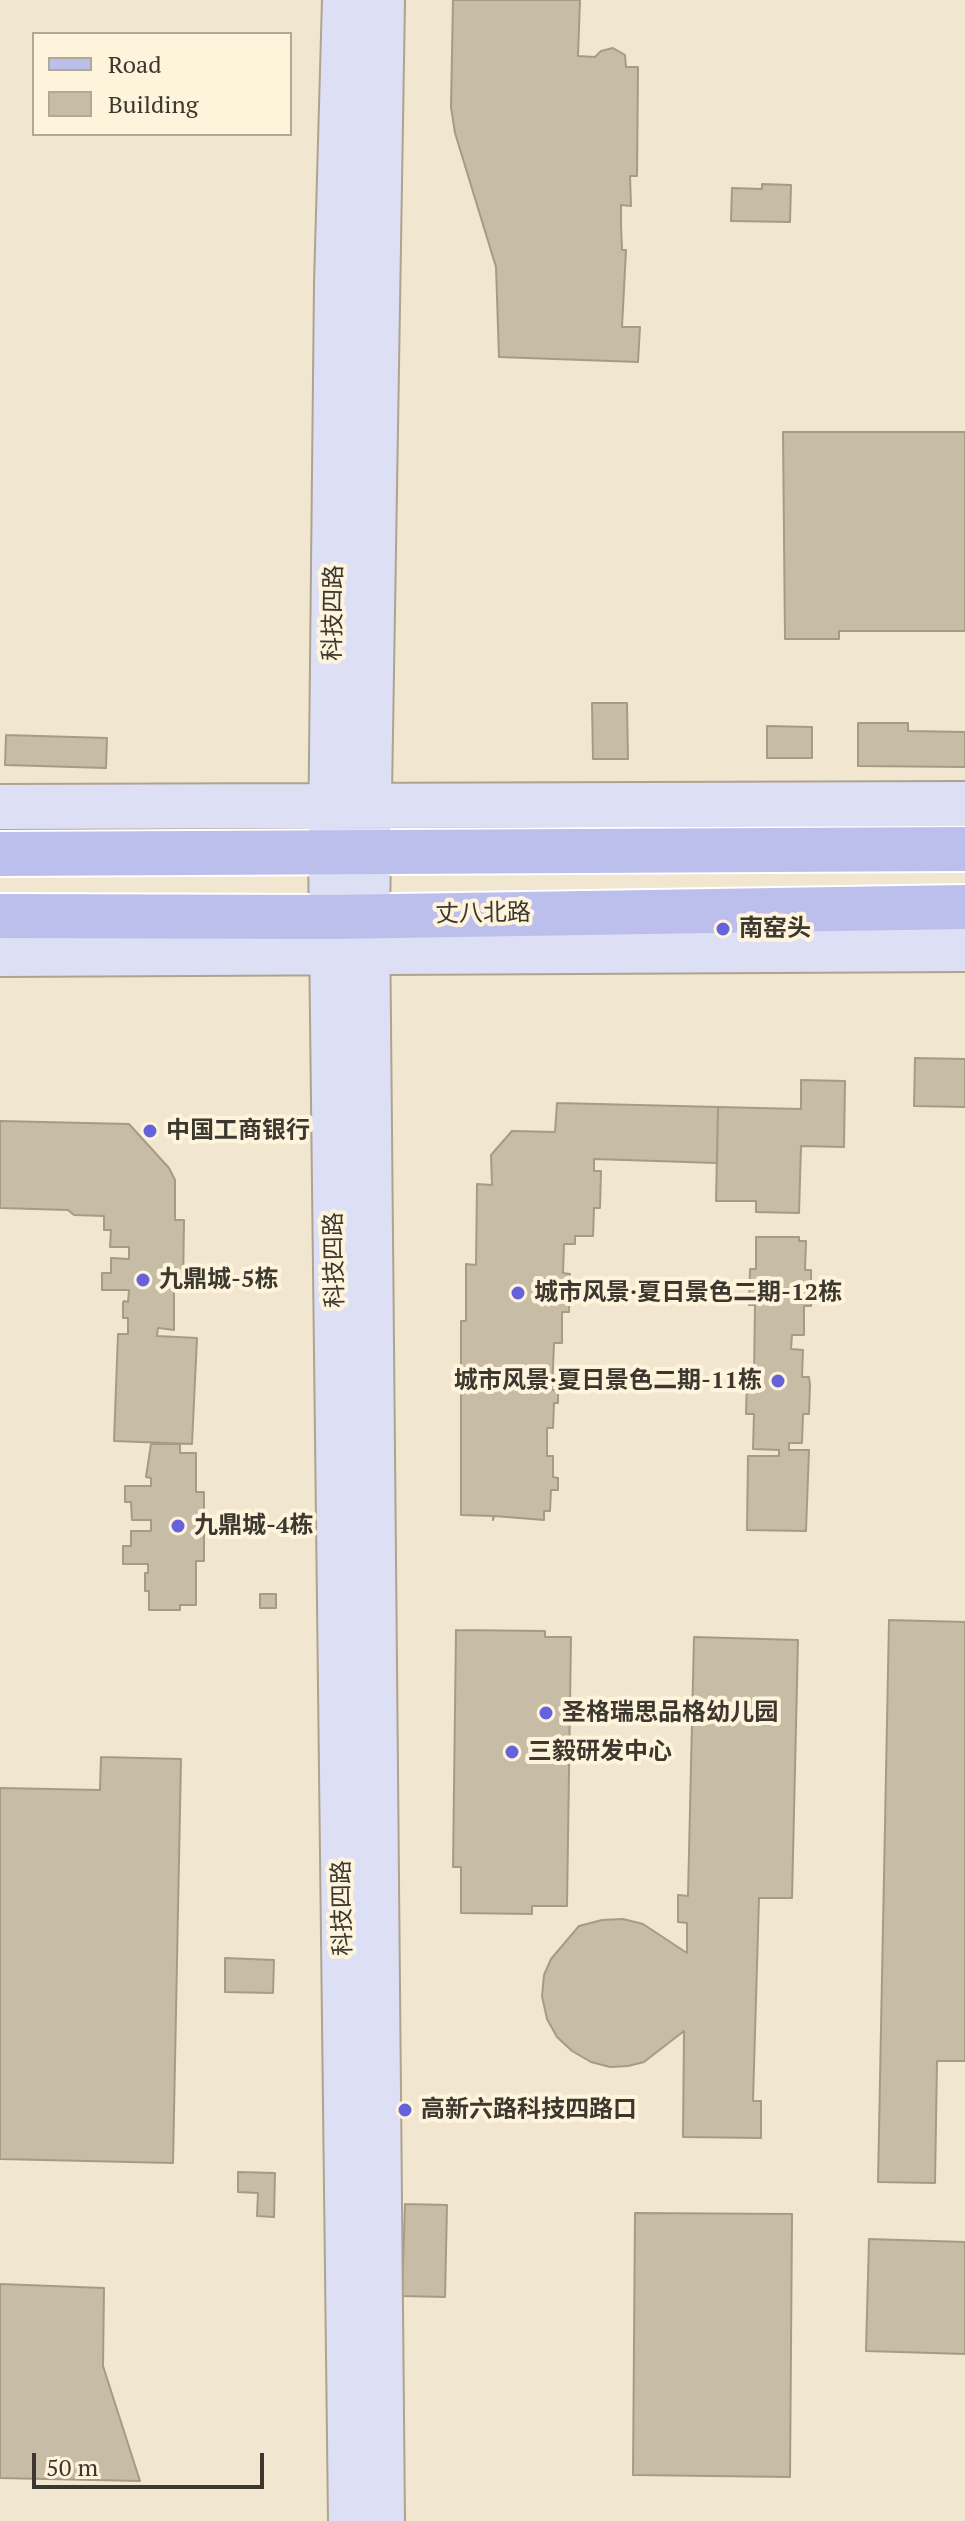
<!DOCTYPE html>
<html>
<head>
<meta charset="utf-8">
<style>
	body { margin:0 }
	#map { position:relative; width:965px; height:2521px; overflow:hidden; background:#f1e6cf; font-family:"PT Serif",serif }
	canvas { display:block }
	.legend { position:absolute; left:32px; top:32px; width:260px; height:104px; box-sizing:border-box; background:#fef4dc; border:2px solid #b0a997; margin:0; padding:10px 14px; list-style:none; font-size:24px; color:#3c382f }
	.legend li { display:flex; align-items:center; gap:16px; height:40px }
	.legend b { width:40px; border:2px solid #b0a997 }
	.scale { position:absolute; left:32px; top:2453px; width:232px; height:36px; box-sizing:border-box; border:4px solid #3c382f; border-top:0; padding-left:10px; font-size:24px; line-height:28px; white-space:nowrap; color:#3c382f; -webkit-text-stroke:6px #fef4dc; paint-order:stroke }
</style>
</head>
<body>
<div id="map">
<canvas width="965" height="2521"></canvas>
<ul class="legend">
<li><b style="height:10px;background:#bcbfec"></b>Road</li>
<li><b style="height:22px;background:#c7bca6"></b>Building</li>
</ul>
<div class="scale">50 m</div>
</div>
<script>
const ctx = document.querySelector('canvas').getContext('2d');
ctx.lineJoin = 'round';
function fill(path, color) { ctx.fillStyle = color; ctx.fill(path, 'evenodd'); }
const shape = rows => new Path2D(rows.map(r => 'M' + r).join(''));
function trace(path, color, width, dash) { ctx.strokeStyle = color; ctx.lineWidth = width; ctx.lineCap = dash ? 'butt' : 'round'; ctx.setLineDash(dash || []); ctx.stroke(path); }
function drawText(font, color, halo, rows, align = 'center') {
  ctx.font = font + ' "PT Serif","Noto Sans SC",serif'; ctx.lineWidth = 8; ctx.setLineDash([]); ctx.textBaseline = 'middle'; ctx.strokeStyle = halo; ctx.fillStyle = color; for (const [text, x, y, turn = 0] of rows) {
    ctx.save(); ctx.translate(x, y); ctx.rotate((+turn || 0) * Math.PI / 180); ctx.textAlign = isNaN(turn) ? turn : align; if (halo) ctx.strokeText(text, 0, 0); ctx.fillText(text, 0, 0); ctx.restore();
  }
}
const building = shape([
	[453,0,580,0,578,56,595,57,601,51,613,48,625,55,626,67,638,67,637,176,630,176,631,206,621,205,621,225,622,250,626,250,622,327,640,327,638,362,499,357,496,267,455,133,451,107,453,0],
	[762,184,791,185,790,222,731,221,732,188,762,189,762,184],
	[783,432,965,432,965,631,839,631,839,639,785,639,783,432],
	[592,703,627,703,628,759,593,759,592,703],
	[858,723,908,723,908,731,965,732,965,767,858,766,858,723],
	[767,726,812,727,812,758,767,758,767,726],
	[6,735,107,738,106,768,5,765,6,735],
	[915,1058,965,1059,965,1107,914,1106,915,1058],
	[801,1080,845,1081,844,1147,801,1146,799,1213,756,1212,756,1201,716,1201,718,1107,801,1109,801,1080],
	[557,1103,718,1107,717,1163,594,1159,594,1171,601,1171,600,1208,594,1208,593,1236,575,1236,575,1244,564,1244,563,1273,570,1274,569,1312,562,1312,562,1343,554,1343,552,1390,558,1390,558,1403,554,1403,553,1428,547,1428,547,1456,553,1456,553,1477,558,1478,558,1490,551,1490,550,1511,544,1511,544,1520,494,1516,493,1520,493,1516,461,1515,461,1321,466,1321,466,1264,476,1265,477,1184,492,1185,491,1155,512,1131,555,1132,557,1103],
	[0,1121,129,1124,169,1168,175,1180,175,1220,184,1220,183,1287,174,1287,174,1330,158,1328,157,1336,197,1338,192,1444,114,1441,118,1334,128,1334,128,1318,123,1318,123,1303,124,1301,128,1302,129,1290,102,1290,102,1273,111,1273,111,1258,129,1259,129,1247,110,1247,111,1230,104,1230,104,1216,74,1215,68,1210,0,1208,0,1121],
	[756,1237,799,1237,799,1241,806,1241,805,1270,811,1270,811,1306,804,1306,804,1335,792,1335,791,1349,803,1350,802,1377,809,1377,810,1385,809,1414,803,1414,802,1443,789,1443,789,1450,809,1450,806,1531,747,1530,748,1456,779,1456,779,1450,753,1449,754,1414,746,1414,747,1376,754,1376,755,1305,749,1305,750,1269,756,1269,756,1237],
	[151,1444,180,1444,180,1453,196,1453,196,1492,204,1492,204,1561,196,1561,196,1605,180,1605,180,1610,149,1610,149,1591,145,1591,145,1573,148,1573,148,1564,123,1564,123,1546,131,1546,131,1531,151,1531,151,1520,132,1520,131,1502,125,1502,125,1486,151,1486,151,1478,146,1477,151,1444],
	[260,1594,276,1594,276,1608,260,1608,260,1594],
	[889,1620,965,1622,965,2061,937,2061,935,2183,878,2182,889,1620],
	[456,1630,545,1631,545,1637,571,1637,567,1906,532,1906,532,1914,461,1913,461,1867,453,1867,456,1630],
	[694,1637,798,1640,792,1898,759,1898,753,2101,761,2101,761,2138,683,2137,684,2031,644,2062,628,2066,610,2067,591,2062,572,2051,557,2037,547,2019,542,1996,544,1975,551,1959,579,1926,602,1920,623,1919,643,1924,687,1953,687,1923,678,1922,678,1895,688,1896,694,1637],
	[101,1757,181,1759,173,2163,0,2159,0,1788,100,1790,101,1757],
	[225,1958,274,1960,273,1993,225,1992,225,1958],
	[238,2172,275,2173,274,2217,257,2216,258,2193,238,2192,238,2172],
	[405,2204,447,2205,445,2297,402,2296,405,2204],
	[635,2213,792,2214,790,2477,633,2475,635,2213],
	[869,2239,965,2242,965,2354,866,2351,869,2239],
	[0,2284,104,2288,103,2366,140,2481,0,2478,0,2284]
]);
const secondary = shape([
	[345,0,337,284,331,851,351,2521],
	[382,0,367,916,382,2521],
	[0,807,965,804],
	[0,954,965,949]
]);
const primary = shape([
	[0,854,965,849],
	[0,916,332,917,965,907]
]);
const markers = [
	[723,929,8,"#6662dc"],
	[150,1131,8,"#6662dc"],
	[143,1280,8,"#6662dc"],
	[518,1293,8,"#6662dc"],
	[778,1381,8,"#6662dc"],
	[178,1526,8,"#6662dc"],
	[546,1713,8,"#6662dc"],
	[512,1752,8,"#6662dc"],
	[405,2110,8,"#6662dc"]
];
const streetNames = [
	["科技四路",334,613,-89],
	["丈八北路",483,914,-1],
	["科技四路",335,1260,-91],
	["科技四路",343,1908,-91]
];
const poiNames = [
	["南窑头",739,929],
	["中国工商银行",166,1131],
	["九鼎城-5栋",159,1280],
	["城市风景·夏日景色二期-12栋",534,1293],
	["城市风景·夏日景色二期-11栋",762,1381,"right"],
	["九鼎城-4栋",194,1526],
	["圣格瑞思品格幼儿园",562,1713],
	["三毅研发中心",528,1752],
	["高新六路科技四路口",421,2110]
];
fill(building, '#c7bca6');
trace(building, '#a59b86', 2);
trace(secondary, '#aea38e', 48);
trace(primary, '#fff', 48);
trace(secondary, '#dddff5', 44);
trace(primary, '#bcbfec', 44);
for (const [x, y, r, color] of markers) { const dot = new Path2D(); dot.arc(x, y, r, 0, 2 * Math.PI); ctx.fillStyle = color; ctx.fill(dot); trace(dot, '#fef4dc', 3); }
drawText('24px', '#3c382f', '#fef4dc', streetNames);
drawText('bold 24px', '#3c382f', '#fef4dc', poiNames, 'left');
</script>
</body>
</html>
